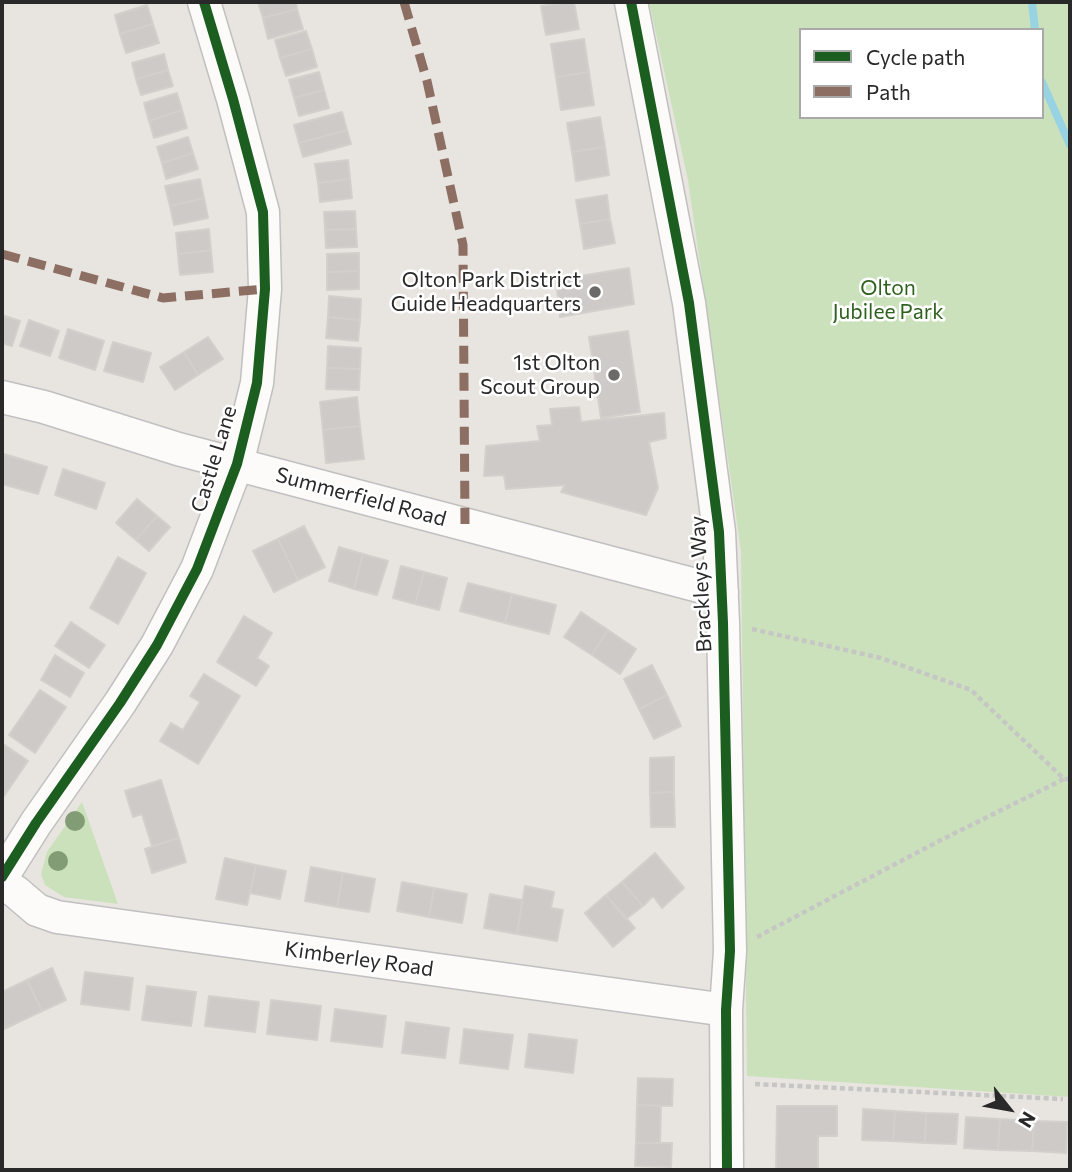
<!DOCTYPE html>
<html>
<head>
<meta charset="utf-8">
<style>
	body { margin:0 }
	#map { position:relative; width:1072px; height:1172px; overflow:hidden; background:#e8e4e0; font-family:Commissioner,sans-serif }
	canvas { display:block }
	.frame { position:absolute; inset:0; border:4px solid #292929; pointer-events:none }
	.legend { position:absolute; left:799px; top:28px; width:245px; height:91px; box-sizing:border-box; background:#fff; border:2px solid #a9a9a9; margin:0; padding:9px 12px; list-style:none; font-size:21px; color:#292929 }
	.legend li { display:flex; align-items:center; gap:14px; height:35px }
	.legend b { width:35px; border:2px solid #a9a9a9 }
	.north { position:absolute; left:974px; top:1074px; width:70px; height:70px; -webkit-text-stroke:5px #fff; paint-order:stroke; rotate:121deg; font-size:19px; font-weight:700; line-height:28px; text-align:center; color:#292929 }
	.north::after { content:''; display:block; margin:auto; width:24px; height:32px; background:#292929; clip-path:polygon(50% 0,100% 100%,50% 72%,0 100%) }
</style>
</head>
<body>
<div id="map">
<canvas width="1072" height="1172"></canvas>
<div class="frame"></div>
<ul class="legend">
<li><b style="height:9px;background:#1b5e20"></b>Cycle path</li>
<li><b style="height:9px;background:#8d6e63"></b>Path</li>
</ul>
<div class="north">N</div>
</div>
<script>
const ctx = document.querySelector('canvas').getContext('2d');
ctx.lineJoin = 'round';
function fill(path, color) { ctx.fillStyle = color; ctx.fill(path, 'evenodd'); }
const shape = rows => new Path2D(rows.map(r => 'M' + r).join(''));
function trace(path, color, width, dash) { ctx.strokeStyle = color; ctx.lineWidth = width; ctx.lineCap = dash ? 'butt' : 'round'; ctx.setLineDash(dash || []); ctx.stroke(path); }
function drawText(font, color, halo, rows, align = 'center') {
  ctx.font = font + ' Commissioner,sans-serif'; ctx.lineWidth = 5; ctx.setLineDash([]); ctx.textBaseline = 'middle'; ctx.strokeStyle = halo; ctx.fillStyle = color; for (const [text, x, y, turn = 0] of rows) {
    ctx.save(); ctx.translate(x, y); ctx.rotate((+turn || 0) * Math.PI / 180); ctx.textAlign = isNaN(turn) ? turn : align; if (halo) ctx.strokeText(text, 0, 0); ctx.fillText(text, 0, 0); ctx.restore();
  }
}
const green = shape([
	[649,2,1070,2,1070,1097,747,1076,741,551,688,180],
	[801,30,1042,30,1042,117,801,117],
	[82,802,118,904,64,897,45,885,41,874,47,852]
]);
const stream = shape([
	[1032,2,1035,30],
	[1042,82,1070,145]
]);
const building = shape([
	[258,2,296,2,297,9,263,18,258,2],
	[569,2,574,2,579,29,546,35,541,6,569,2],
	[147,5,153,24,120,34,115,15,147,5],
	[297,9,303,29,268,39,263,18,297,9],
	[153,24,159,43,126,53,120,34,153,24],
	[306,31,312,49,280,58,275,40,306,31],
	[584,39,589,72,556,77,551,44,584,39],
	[312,49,317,67,286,76,280,58,312,49],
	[164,54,168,70,136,79,132,63,164,54],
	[168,70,173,86,141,95,136,79,168,70],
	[319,72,324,90,294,98,289,80,319,72],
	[589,72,594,105,561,110,556,77,589,72],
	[324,90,329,108,299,116,294,98,324,90],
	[177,93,182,110,149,121,144,103,177,93],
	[182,110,187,128,154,138,149,121,182,110],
	[342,112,347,130,299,143,294,125,342,112],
	[600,117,605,147,572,152,567,123,600,117],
	[347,130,351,144,303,157,299,143,347,130],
	[188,137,193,153,162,163,157,147,188,137],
	[605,147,609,175,576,181,572,152,605,147],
	[193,153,198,169,166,179,162,163,193,153],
	[348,160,350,179,318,183,315,164,348,160],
	[200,179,204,198,170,206,165,186,200,179],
	[350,179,352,198,320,202,318,183,350,179],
	[607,195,610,219,580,224,576,200,607,195],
	[204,198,208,218,174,225,170,206,204,198],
	[355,211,356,229,325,230,324,212,355,211],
	[610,219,615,243,584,249,580,224,610,219],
	[209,229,211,250,178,254,176,233,209,229],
	[356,229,357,247,326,248,325,230,356,229],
	[211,250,213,272,180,275,178,254,211,250],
	[359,253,359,271,327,272,327,254,359,253],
	[629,268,634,304,560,317,556,280,629,268],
	[359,271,359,289,327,290,327,272,359,271],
	[329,296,361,299,360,320,328,317,329,296],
	[2,315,20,321,12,346,2,343,2,315],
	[328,317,360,320,358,341,326,338,328,317],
	[29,320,59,331,50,356,20,346,29,320],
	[68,329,104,341,95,370,59,358,68,329],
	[628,331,640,412,601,418,589,337,628,331],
	[208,337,223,359,198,375,184,352,208,337],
	[113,342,151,353,143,382,104,371,113,342],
	[328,346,361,348,360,369,327,368,328,346],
	[184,352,198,375,175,390,160,367,184,352],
	[327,368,360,369,359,390,326,389,327,368],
	[357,397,360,426,323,430,320,402,357,397],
	[579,407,581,422,664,413,666,438,649,442,658,488,646,515,561,492,565,485,506,489,504,475,484,476,486,446,540,441,537,426,552,425,550,409,579,407],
	[360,426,364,459,326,463,323,430,360,426],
	[4,454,47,467,38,494,2,484,2,463,4,454],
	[63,469,105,483,96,509,55,495,63,469],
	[137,499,157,516,136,540,116,523,137,499],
	[157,516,170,527,149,551,136,540,157,516],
	[304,526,325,567,298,580,278,539,304,526],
	[278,539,298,580,274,592,253,551,278,539],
	[339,547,363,554,354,589,329,581,339,547],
	[363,554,388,561,377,595,354,589,363,554],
	[118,557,146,573,118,624,90,608,118,557],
	[401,566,424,572,415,604,393,598,401,566],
	[424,572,447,578,439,610,415,604,424,572],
	[468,583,512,594,505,623,460,611,468,583],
	[512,594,556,605,549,634,505,623,512,594],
	[581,612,608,630,592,655,564,637,581,612],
	[244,616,272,633,257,658,269,666,256,686,217,662,244,616],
	[71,622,105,645,89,668,55,646,71,622],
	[608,630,636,649,620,674,592,655,608,630],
	[55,655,84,673,70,697,41,680,55,655],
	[652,665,667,695,639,709,624,679,652,665],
	[204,674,240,696,198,764,160,741,171,723,183,730,200,702,190,696,204,674],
	[40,690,66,707,35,753,9,735,40,690],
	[667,695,681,726,654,739,639,709,667,695],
	[2,743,28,761,2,799,2,743],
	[674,757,674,792,650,793,650,758,674,757],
	[161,780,179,838,152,846,142,814,133,817,125,791,161,780],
	[674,792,675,827,651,827,650,793,674,792],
	[179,838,186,862,152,873,145,849,179,838],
	[655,853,684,888,662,908,653,896,643,906,622,882,655,853],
	[225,858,256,865,247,905,216,899,225,858],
	[256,865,286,871,280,899,250,893,256,865],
	[311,867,343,873,337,907,305,901,311,867],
	[343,873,375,879,369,912,337,907,343,873],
	[402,882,434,888,429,917,397,911,402,882],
	[622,882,643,906,626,919,606,895,622,882],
	[525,886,554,892,551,908,563,910,557,941,517,934,525,886],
	[434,888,467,894,462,923,429,917,434,888],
	[490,894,522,900,517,934,484,928,490,894],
	[606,895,635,928,613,947,585,913,606,895],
	[52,968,66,1000,42,1011,27,980,52,968],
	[85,972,133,978,129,1010,81,1004,85,972],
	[27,980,42,1011,2,1030,2,992,27,980],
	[147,986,196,992,191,1026,142,1020,147,986],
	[209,996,259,1002,255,1032,205,1026,209,996],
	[271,1000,321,1006,317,1040,267,1034,271,1000],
	[335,1009,386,1016,382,1047,331,1041,335,1009],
	[406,1022,449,1028,445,1058,402,1053,406,1022],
	[464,1029,513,1035,508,1069,460,1063,464,1029],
	[529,1034,577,1040,573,1073,525,1067,529,1034],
	[638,1078,673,1079,672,1106,637,1105,638,1078],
	[637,1105,661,1106,660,1143,636,1143,637,1105],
	[777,1106,837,1106,837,1136,818,1136,818,1170,776,1170,777,1106],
	[863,1109,895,1111,893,1141,862,1140,863,1109],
	[895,1111,926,1113,925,1143,893,1141,895,1111],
	[926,1113,958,1114,956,1144,925,1143,926,1113],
	[966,1117,1000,1119,998,1150,964,1148,966,1117],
	[1000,1119,1034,1121,1032,1151,998,1150,1000,1119],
	[1034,1121,1067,1122,1066,1153,1032,1151,1034,1121],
	[636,1143,672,1143,671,1167,635,1166,636,1143]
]);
const path = shape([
	[752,629,881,658,971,690,1064,779,1070,779],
	[757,937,939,841,1064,779],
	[755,1084,1063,1099]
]);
const minor = shape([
	[631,2,689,303,719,532,723,623,730,951,726,1010,727,1170],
	[2,397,44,407,178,449,722,592],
	[2,877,36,823,120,703,157,645,197,569,237,464,257,383,265,289,263,212,233,99,204,2],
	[2,883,16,892,37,910,57,917,726,1010]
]);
const quiet = shape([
	[404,2,427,81,463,245,465,524],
	[2,254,163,298,265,289]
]);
const cycleway = shape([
	[631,2,689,303,719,532,723,623,730,951,726,1010,727,1170],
	[2,877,36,823,120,703,157,645,197,569,237,464,257,383,265,289,263,212,233,99,204,2]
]);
const trees = [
	[75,821],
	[58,861]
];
const markers = [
	[595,292,7,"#6c6a69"],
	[614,375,7,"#6c6a69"]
];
const poiNames = [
	["Olton Park District",581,280],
	["Guide Headquarters",581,304],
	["1st Olton",600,363],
	["Scout Group",600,387]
];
const parkNames = [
	["Olton",888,288],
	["Jubilee Park",888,312]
];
const streetNames = [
	["Castle Lane",214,459,-73],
	["Summerfield Road",361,497,15],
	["Brackleys Way",701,584,-93],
	["Kimberley Road",359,959,8]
];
fill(green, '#cbe1bb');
trace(stream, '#98d3e4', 8);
fill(building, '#cdcac7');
trace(building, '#d3d0cc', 2);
trace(minor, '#c1c0c1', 35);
trace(path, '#c6c6c5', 4.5, [5, 3.5]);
trace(minor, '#fcfbfa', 32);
trace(quiet, '#8d6e63', 9, [18, 9]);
trace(cycleway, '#1b5e20', 10);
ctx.fillStyle = '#829c75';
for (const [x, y] of trees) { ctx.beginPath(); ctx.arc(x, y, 10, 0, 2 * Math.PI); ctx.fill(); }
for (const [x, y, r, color] of markers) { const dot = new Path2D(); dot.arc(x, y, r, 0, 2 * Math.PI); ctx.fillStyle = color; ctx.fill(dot); trace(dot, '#fff', 2.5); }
drawText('21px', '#292929', '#fff', poiNames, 'right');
drawText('21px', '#2e611e', '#fff', parkNames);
drawText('21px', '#292929', '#fff', streetNames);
</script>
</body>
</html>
